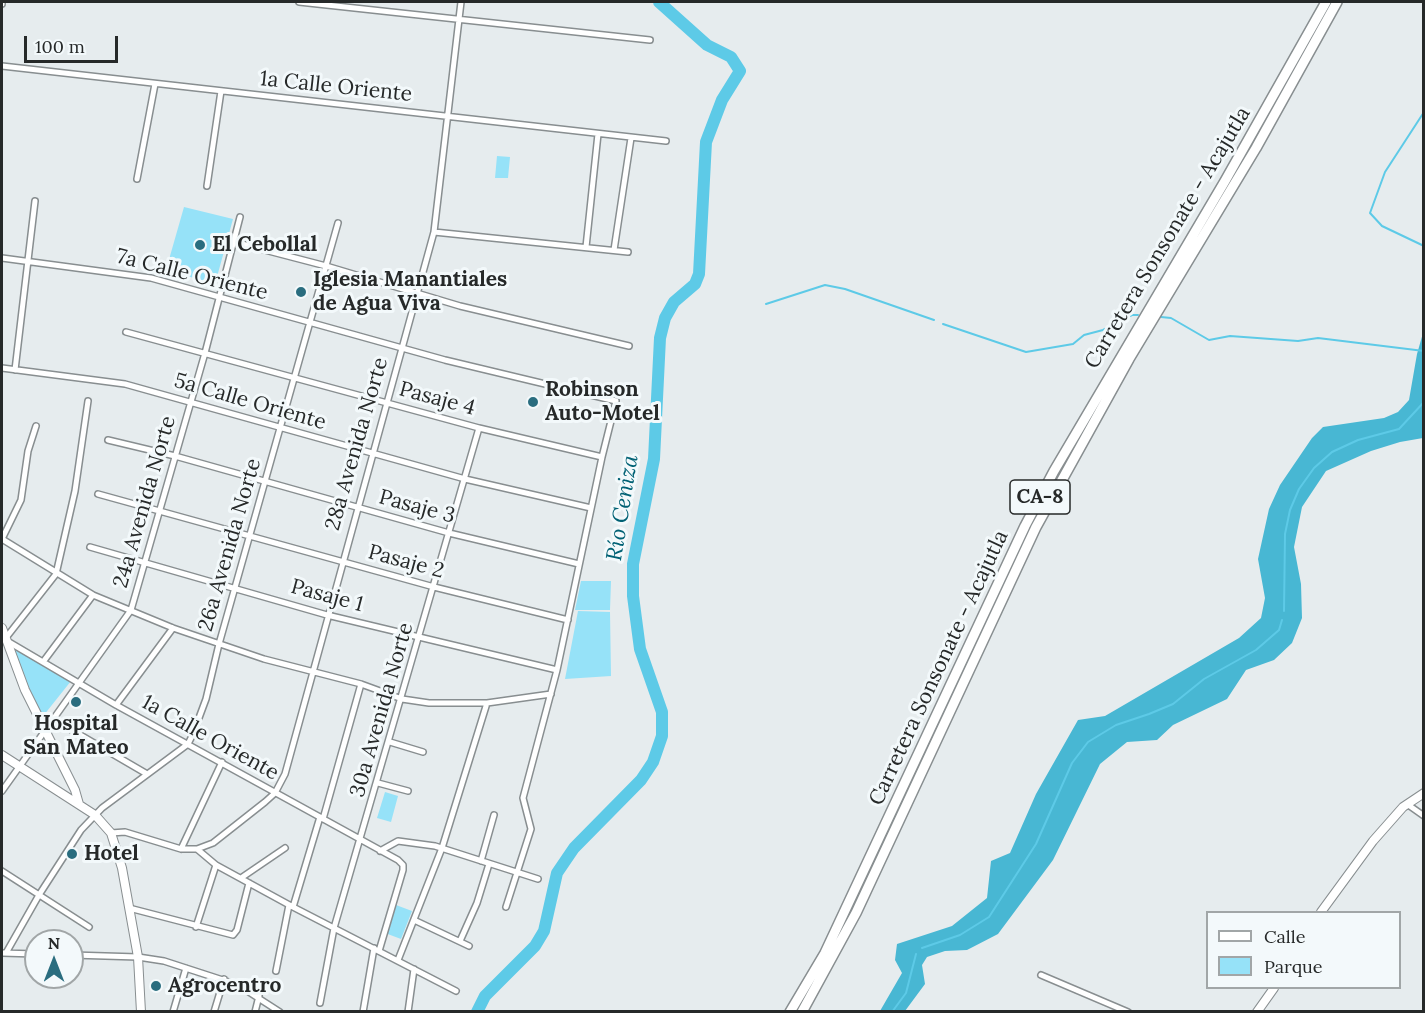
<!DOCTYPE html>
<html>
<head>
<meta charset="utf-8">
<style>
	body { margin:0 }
	#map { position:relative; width:1425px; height:1013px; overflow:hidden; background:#e6ecee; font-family:Lora,serif }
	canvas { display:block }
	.frame { position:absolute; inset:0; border:3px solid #262929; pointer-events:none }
	.legend { position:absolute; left:1206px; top:911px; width:195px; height:78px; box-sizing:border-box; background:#f3f9fb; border:2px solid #a1a6a7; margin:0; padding:8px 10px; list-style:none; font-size:18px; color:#262929 }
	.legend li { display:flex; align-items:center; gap:12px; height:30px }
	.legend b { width:30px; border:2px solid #a1a6a7 }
	.north { position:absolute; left:24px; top:929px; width:60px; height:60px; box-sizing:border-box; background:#f3f9fb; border:2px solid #a1a6a7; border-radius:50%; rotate:0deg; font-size:16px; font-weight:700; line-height:24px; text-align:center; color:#262929 }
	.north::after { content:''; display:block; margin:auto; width:21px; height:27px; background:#2a6d7f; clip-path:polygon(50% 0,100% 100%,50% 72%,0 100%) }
	.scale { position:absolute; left:24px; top:36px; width:94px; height:27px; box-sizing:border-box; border:3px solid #262929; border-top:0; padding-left:8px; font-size:18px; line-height:21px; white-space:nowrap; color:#262929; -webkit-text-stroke:4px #f3f9fb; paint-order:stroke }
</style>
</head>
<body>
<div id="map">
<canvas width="1425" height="1013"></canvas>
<div class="frame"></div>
<ul class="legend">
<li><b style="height:8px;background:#fff"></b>Calle</li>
<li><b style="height:16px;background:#96e2f8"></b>Parque</li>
</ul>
<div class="north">N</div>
<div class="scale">100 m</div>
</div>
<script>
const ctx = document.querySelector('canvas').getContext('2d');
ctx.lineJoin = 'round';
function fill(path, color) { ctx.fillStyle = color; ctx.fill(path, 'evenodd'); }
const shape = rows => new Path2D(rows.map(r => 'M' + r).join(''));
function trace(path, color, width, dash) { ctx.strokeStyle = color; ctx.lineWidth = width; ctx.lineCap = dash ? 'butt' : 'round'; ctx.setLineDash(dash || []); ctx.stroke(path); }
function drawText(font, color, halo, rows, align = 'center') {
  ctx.font = font + ' Lora,serif'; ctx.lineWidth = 6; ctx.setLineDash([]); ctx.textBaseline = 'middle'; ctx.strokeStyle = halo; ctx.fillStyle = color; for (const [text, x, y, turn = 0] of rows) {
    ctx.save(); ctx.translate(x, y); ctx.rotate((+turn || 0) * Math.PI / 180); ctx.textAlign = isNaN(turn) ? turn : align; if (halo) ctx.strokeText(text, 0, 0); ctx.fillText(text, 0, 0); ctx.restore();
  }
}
const green = shape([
	[497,156,510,157,508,178,495,178],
	[184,207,233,219,215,284,166,270],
	[581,581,611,581,610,610,575,610],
	[578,611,610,612,611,676,565,679],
	[10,646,71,681,40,720],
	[385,792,398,796,391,822,377,818],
	[396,905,412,911,401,939,385,933]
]);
const forest = shape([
	[1423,333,1423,438,1400,442,1371,451,1326,471,1302,507,1294,547,1301,584,1302,618,1292,643,1274,660,1246,670,1227,699,1173,725,1157,740,1127,742,1100,764,1053,860,998,934,967,950,945,951,927,957,922,965,925,984,905,1011,880,1011,902,973,895,960,897,944,952,926,987,898,991,861,1010,853,1036,794,1078,720,1105,716,1239,638,1261,618,1265,598,1258,559,1269,509,1280,485,1312,438,1323,427,1384,418,1398,412,1409,400,1417,354]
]);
const stream = shape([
	[1424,112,1385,172,1370,213,1382,226,1424,246],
	[766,304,825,285,845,289,934,320],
	[1161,317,1171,318,1209,340,1230,336,1298,341,1318,338,1424,351],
	[943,324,1026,352,1073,344,1084,335,1103,330,1132,315,1138,315],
	[1284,611,1285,534,1290,510,1299,489,1314,468,1332,452,1358,440,1399,429,1424,402],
	[922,948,960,935,989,917,1036,844,1072,763,1088,742,1116,725,1149,714,1173,704,1204,679,1256,650,1279,630,1282,620],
	[892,1012,906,993,916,954]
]);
const river = shape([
	[477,1012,485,996,535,946,544,931,557,873,574,848,641,780,653,762,662,736,662,712,640,649,633,596,633,564,654,459,660,338,665,318,674,302,695,284,699,274,706,142,722,100,740,71,731,57,707,45,659,2]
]);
const street = shape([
	[299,2,650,40],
	[2,4,2,2],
	[2,66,666,141],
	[137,179,155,84],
	[207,186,221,91],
	[434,232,628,252],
	[234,242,326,266,460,306,629,346],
	[586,247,598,134],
	[614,250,631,138],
	[2,258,151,278,445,360,616,401,602,457,557,670,523,798,531,829,506,907],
	[126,332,479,428,602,457],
	[2,368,125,384,465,479,591,508],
	[15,370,35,201],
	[108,440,175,456,449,533,579,564],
	[98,494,434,587,568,620],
	[2,539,93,595,173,628,264,659,361,684,402,699,429,703,487,703,551,694],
	[2,539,21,500,28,451,36,426],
	[90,547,327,615,557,670],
	[2,638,116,705,398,860,403,865,403,870,379,951],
	[5,639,56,574,75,491,88,401],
	[43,662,93,595],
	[116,705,173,628],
	[51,718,147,774],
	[390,742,423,752],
	[378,783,408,791],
	[2,791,131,610,205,353,240,217],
	[1407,804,1424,816],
	[323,819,361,684],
	[111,833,125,832,181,849,197,849,216,865,293,907,456,991],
	[181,849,222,762],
	[197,849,213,843,265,802,275,793,285,774,434,232,461,2],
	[380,851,398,841,435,846,538,879],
	[481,861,494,815],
	[2,871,89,927],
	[241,878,285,848],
	[293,907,320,817],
	[129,908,233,935,237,930,249,883],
	[414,920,469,946],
	[196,927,216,865],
	[460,941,477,903,489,864],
	[2,953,36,954],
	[6,953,39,895,81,830,102,808,188,744,193,734,206,699,219,644,338,223],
	[72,955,138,957,164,961,238,985,280,1012],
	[398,960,442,848,487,703],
	[276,971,289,905],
	[1041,975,1128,1012],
	[320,1003,334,928,479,428],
	[173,1012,186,968],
	[214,1012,224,979],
	[255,1012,259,996],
	[363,1012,374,948],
	[408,1012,414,969]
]);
const secondary = shape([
	[2,628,25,690,75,790,79,804],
	[2,755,95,815,111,833,122,868,138,957,141,1012],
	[1321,912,1373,841,1403,807,1424,793],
	[1257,1012,1274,988]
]);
const highway = shape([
	[790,1012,825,953,1025,526,1054,471,1225,181,1326,2],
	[802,1012,856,913,1036,527,1129,359,1256,148,1337,2]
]);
const markers = [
	[200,245,6,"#2a6d7f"],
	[301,292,6,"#2a6d7f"],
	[533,402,6,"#2a6d7f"],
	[76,702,6,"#2a6d7f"],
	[72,854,6,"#2a6d7f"],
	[156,986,6,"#2a6d7f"]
];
const shields = [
	[1040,497,60]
];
const shieldNames = [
	["CA-8",1040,497]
];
const streetNames = [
	["1a Calle Oriente",336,87,6],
	["Carretera Sonsonate - Acajutla",1168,238,-59],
	["7a Calle Oriente",192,275,14],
	["Pasaje 4",437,399,15],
	["5a Calle Oriente",250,402,16],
	["28a Avenida Norte",357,444,-74],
	["24a Avenida Norte",145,502,-74],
	["Pasaje 3",417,507,15],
	["26a Avenida Norte",230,545,-74],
	["Pasaje 2",406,562,15],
	["Pasaje 1",327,596,15],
	["Carretera Sonsonate - Acajutla",939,668,-65],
	["30a Avenida Norte",382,710,-74],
	["1a Calle Oriente",210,738,29]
];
const poiNames = [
	["El Cebollal",212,245],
	["Iglesia Manantiales",313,280],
	["de Agua Viva",313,304],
	["Robinson",545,390],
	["Auto-Motel",545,414],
	["Hospital",76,724,"center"],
	["San Mateo",76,748,"center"],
	["Hotel",84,854],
	["Agrocentro",168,986]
];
const waterNames = [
	["Río Ceniza",623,508,-81]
];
fill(green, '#96e2f8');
fill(forest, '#48b7d3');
trace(stream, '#5dcae7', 2);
trace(river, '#5dcae7', 12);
trace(street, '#888e90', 8);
trace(secondary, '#888e90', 10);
trace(highway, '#888e90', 12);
trace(street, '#fff', 5);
trace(secondary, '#fff', 8);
trace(highway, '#fff', 9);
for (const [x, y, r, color] of markers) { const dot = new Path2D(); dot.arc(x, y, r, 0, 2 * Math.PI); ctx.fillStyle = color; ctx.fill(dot); trace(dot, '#f3f9fb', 2); }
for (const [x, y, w] of shields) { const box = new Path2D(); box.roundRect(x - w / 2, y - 17, w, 34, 4.5); ctx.fillStyle = '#f3f9fb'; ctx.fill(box); trace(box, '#262929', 1.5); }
drawText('bold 20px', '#262929', null, shieldNames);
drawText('21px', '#262929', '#f3f9fb', streetNames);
drawText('bold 21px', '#262929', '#f3f9fb', poiNames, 'left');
drawText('italic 22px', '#006174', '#f3f9fb', waterNames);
</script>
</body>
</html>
